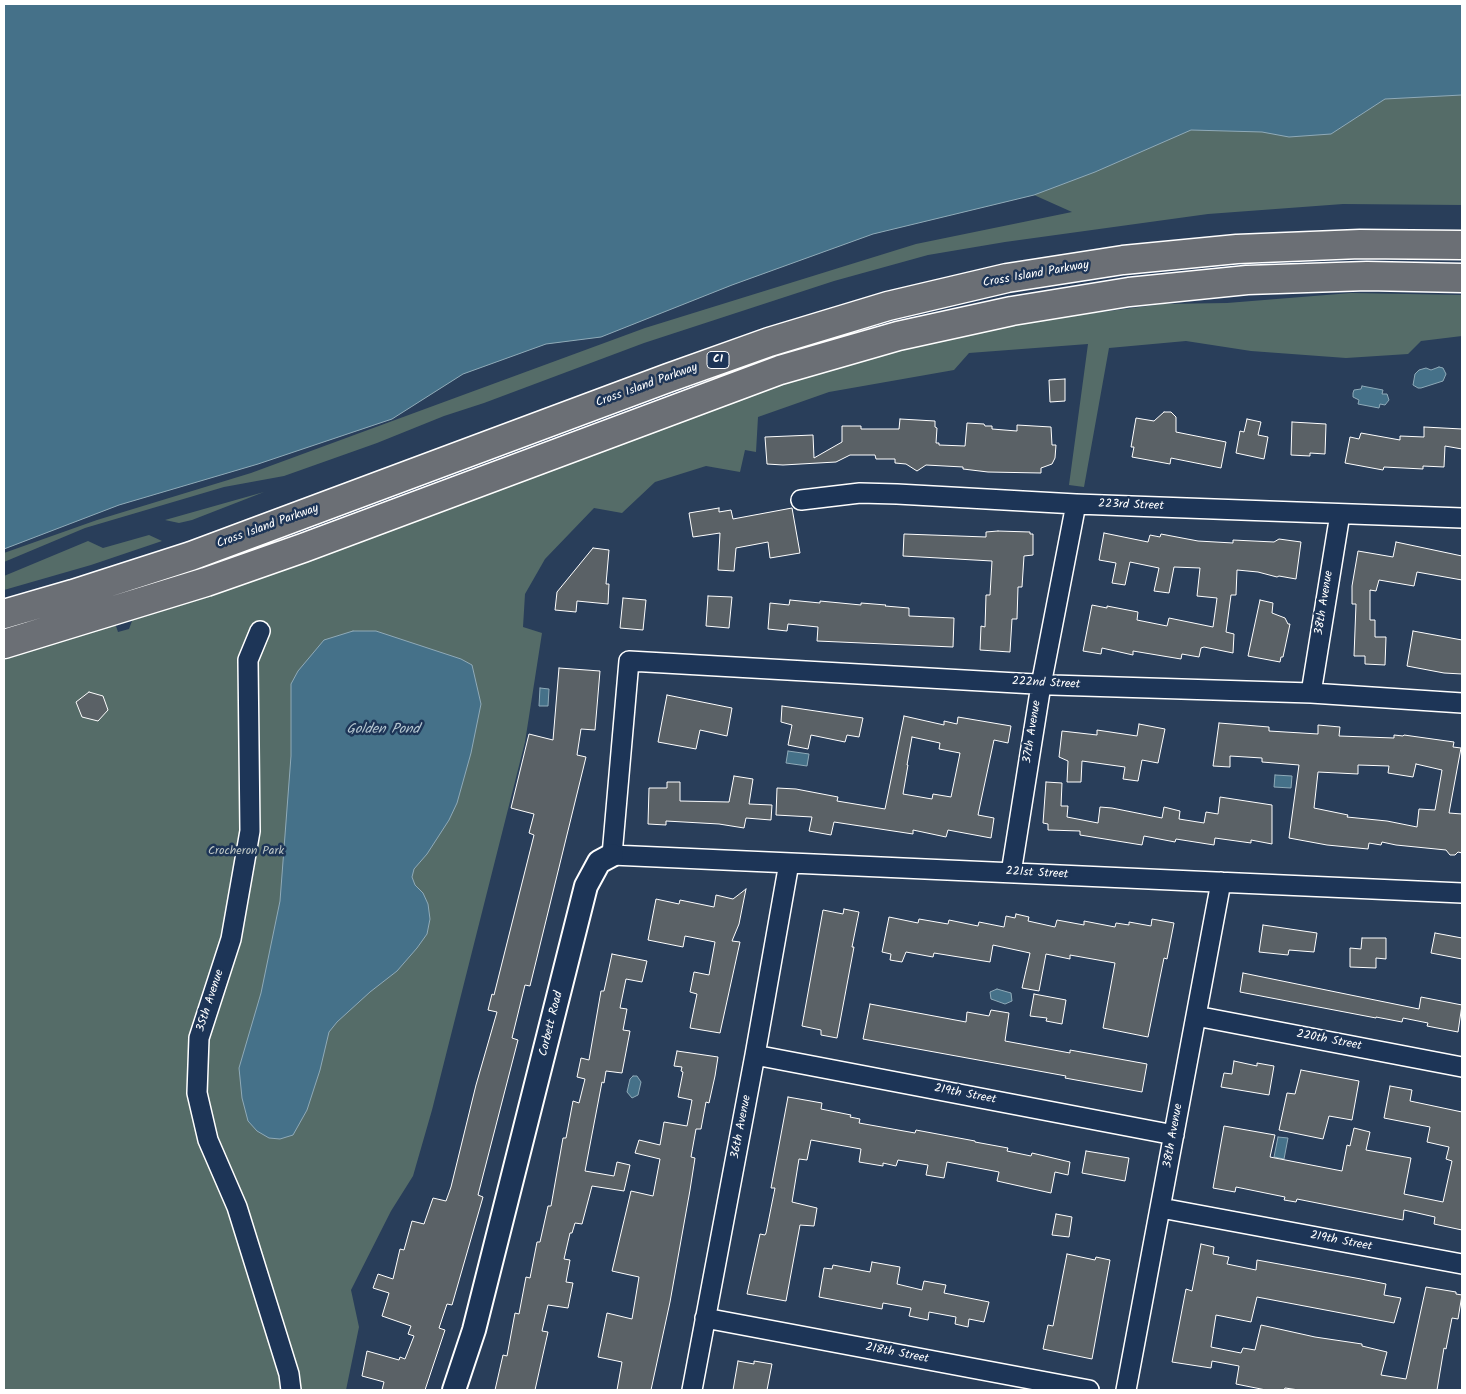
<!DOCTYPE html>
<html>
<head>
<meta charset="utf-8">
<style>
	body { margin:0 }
	#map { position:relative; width:1466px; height:1394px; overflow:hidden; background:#293e5a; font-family:Kalam,sans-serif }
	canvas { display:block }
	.frame { position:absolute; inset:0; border:5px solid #fff; pointer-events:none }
</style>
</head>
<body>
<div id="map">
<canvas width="1466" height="1394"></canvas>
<div class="frame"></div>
</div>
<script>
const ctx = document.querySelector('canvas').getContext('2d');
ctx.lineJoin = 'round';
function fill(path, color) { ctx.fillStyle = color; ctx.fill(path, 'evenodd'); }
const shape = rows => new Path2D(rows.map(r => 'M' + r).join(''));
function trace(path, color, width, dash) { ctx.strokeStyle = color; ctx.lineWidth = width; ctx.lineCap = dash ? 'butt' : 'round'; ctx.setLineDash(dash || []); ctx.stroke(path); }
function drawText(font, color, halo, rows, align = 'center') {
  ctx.font = font + ' Kalam,sans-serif'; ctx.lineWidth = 5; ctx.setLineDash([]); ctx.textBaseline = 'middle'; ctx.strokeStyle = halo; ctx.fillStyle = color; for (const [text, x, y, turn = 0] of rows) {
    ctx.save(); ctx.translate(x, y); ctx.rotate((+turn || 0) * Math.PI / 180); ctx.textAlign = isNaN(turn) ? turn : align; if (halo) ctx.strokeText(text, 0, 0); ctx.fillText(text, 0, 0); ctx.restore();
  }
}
const green = shape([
	[1462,4,1462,205,1343,204,1208,214,1005,242,928,255,834,281,644,343,484,403,444,416,377,443,284,476,224,487,85,528,4,562,4,553,97,520,251,473,645,328,916,244,1072,212,1034,195,873,234,732,285,601,337,546,344,463,374,392,419,258,464,119,505,4,549,4,494],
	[1351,293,1462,295,1462,336,1421,341,1408,354,1346,358,1251,351,1186,341,1109,348,1084,487,1069,485,1088,344,969,353,954,370,829,392,758,417,756,452,745,450,740,472,706,466,655,482,622,513,594,508,545,559,525,594,523,627,542,633,525,742,432,1110,413,1176,391,1211,351,1290,359,1327,346,1390,4,1390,4,653,114,620,118,632,129,629,135,613,778,381,979,328,1163,304,1227,303],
	[264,492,192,520,179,523,165,520],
	[149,535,162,541,91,565,4,590,4,576,88,541,103,548]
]);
const water = shape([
	[4,4,1462,4,1462,95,1385,99,1331,134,1289,137,1262,132,1191,130,1095,172,1034,195,873,234,732,285,601,337,546,344,463,374,392,419,258,464,119,505,4,549,4,4],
	[1439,367,1443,368,1446,374,1443,381,1421,388,1418,388,1413,385,1415,374,1419,370,1426,368,1431,370,1439,367],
	[1362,386,1383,390,1382,394,1387,394,1389,400,1385,405,1380,404,1379,408,1358,404,1359,400,1353,397,1353,393,1354,390,1361,389,1362,386],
	[353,631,376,631,461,659,472,665,481,704,471,753,457,803,449,820,427,854,414,869,412,877,415,885,423,893,428,904,430,919,427,934,417,948,397,971,370,992,337,1022,329,1032,320,1070,307,1110,293,1135,280,1139,269,1138,257,1131,248,1121,242,1098,239,1068,261,993,280,901,291,756,291,684,298,671,324,640,353,631],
	[540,688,549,689,548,706,539,706,540,688],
	[788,751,809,754,807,766,786,763,788,751],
	[1275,775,1292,776,1291,788,1274,787,1275,775],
	[997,989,1011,993,1012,1001,1005,1004,991,999,990,992,997,989],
	[633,1076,637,1076,641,1082,638,1095,632,1098,627,1092,630,1079,633,1076],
	[1278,1137,1288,1138,1284,1159,1274,1157,1278,1137]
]);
const building = shape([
	[1065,379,1065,401,1050,402,1049,380,1065,379],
	[1164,412,1171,412,1176,417,1176,432,1226,442,1221,468,1171,458,1170,464,1132,457,1134,447,1131,447,1136,418,1154,421,1164,412],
	[900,419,935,421,935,427,937,428,936,443,939,443,939,445,965,446,967,423,984,424,985,426,992,426,992,429,1017,431,1017,425,1051,427,1052,445,1056,445,1055,458,1052,464,1041,468,1041,473,988,472,963,469,963,467,926,465,917,471,906,464,895,463,895,459,876,459,875,455,850,455,836,462,783,465,767,464,765,437,813,435,814,458,842,442,842,426,861,426,861,429,899,429,900,419],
	[1247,419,1261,422,1258,435,1268,437,1264,459,1236,453,1240,431,1244,432,1247,419],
	[1292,422,1326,424,1325,454,1310,453,1310,456,1291,455,1292,422],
	[1424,427,1462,429,1462,449,1445,446,1444,467,1423,466,1423,469,1384,467,1383,470,1345,463,1350,437,1359,439,1361,433,1400,440,1400,436,1424,437,1424,427],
	[719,508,719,512,731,510,733,519,792,508,800,553,770,558,768,542,736,548,734,571,718,570,720,533,693,537,689,513,719,508],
	[998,531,1030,532,1030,534,1033,534,1033,555,1024,556,1022,587,1018,587,1017,619,1012,619,1010,652,980,650,981,626,985,627,986,595,990,595,992,561,903,556,904,534,986,537,986,532,998,531],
	[1104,533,1148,542,1150,535,1160,537,1161,534,1198,541,1233,543,1233,540,1274,542,1279,539,1301,542,1296,579,1279,576,1277,577,1258,572,1237,570,1236,595,1231,595,1226,632,1234,634,1233,653,1204,647,1201,648,1199,657,1182,654,1181,659,1133,651,1133,655,1102,648,1101,654,1083,651,1092,605,1107,608,1107,606,1138,612,1137,620,1167,626,1169,618,1213,627,1217,598,1197,596,1200,568,1174,567,1169,593,1154,591,1159,568,1130,562,1125,585,1112,583,1116,563,1099,560,1104,533],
	[1396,542,1462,556,1462,580,1417,572,1414,586,1379,580,1376,591,1370,590,1370,620,1375,620,1375,637,1386,637,1385,665,1365,664,1365,656,1354,656,1356,604,1352,604,1352,586,1358,551,1393,557,1396,542],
	[593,548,609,550,606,584,609,584,608,604,577,601,576,612,555,610,557,592,593,548],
	[708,596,732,597,729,628,706,626,708,596],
	[623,598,646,600,643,630,620,628,623,598],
	[790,600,820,603,820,601,861,605,861,603,886,605,885,606,909,608,909,616,954,618,953,647,817,641,818,627,788,624,787,631,768,629,770,603,789,605,790,600],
	[1260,600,1273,603,1272,613,1285,618,1288,624,1290,624,1283,657,1281,657,1280,662,1248,656,1260,600],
	[1413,631,1462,640,1462,674,1444,673,1407,666,1413,631],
	[559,668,600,671,595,730,581,729,577,755,586,757,530,986,525,985,512,1038,518,1040,478,1195,483,1197,452,1305,447,1304,439,1328,445,1330,425,1390,382,1390,384,1382,362,1376,367,1351,399,1360,400,1357,405,1359,414,1336,408,1334,411,1326,382,1316,389,1293,373,1288,378,1274,393,1279,400,1249,404,1250,412,1221,424,1224,433,1198,446,1201,451,1187,476,1085,497,1012,488,1010,492,994,494,995,534,835,529,833,534,814,511,808,529,734,553,740,559,668],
	[89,692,103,696,108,710,98,721,82,717,76,702,89,692],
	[667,695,732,708,727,736,700,730,696,749,658,742,667,695],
	[782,706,863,718,859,737,847,735,845,742,811,735,808,749,788,745,792,725,781,722,782,706],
	[904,716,944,725,944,721,957,724,958,717,1011,726,1008,743,994,740,978,815,994,818,991,838,948,830,946,837,913,830,913,834,834,822,831,835,809,831,812,817,776,815,777,788,796,789,838,797,837,801,885,809,904,716],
	[912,737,940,743,939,749,960,753,951,797,933,794,932,799,903,794,908,765,907,765,912,737],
	[1219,723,1269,727,1269,731,1318,734,1318,725,1340,727,1339,736,1394,738,1394,735,1403,736,1404,735,1454,742,1453,747,1461,748,1449,813,1462,814,1462,853,1458,852,1455,855,1450,855,1446,850,1396,845,1382,842,1381,845,1369,843,1368,849,1327,845,1289,838,1299,765,1262,762,1262,758,1230,756,1230,767,1213,766,1219,723],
	[1416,764,1442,770,1435,810,1419,809,1417,827,1387,821,1347,817,1348,815,1314,808,1318,772,1358,774,1358,765,1389,766,1388,773,1413,777,1416,764],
	[1139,724,1165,729,1158,763,1142,760,1138,781,1123,779,1125,767,1082,761,1081,782,1067,782,1068,761,1059,757,1062,731,1097,735,1097,730,1137,736,1139,724],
	[734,776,753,779,749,804,772,805,771,820,746,818,744,828,719,824,666,821,666,825,648,824,649,788,667,788,667,782,680,782,680,801,729,802,734,776],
	[1046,782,1062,783,1061,806,1068,806,1067,817,1098,823,1100,807,1112,808,1162,818,1164,807,1180,811,1179,819,1204,823,1206,812,1218,814,1220,797,1272,805,1272,844,1251,840,1251,843,1215,838,1214,845,1176,839,1175,842,1144,836,1142,845,1080,835,1080,831,1048,830,1048,824,1043,823,1046,782],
	[746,889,739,924,732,941,740,942,720,1033,690,1028,697,994,690,992,694,972,709,975,715,942,685,936,683,947,648,940,656,899,679,904,680,900,714,907,716,895,733,899,746,889],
	[844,909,859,912,852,947,854,947,837,1038,821,1035,821,1030,802,1026,823,910,843,914,844,909],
	[1016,914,1029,917,1028,921,1055,927,1057,920,1084,925,1084,921,1115,927,1116,923,1129,925,1129,922,1151,926,1152,919,1174,923,1167,959,1164,958,1148,1037,1103,1028,1115,963,1070,955,1070,959,1046,954,1039,991,1022,988,1030,953,993,945,990,962,934,953,933,957,906,952,902,962,890,960,891,954,882,952,889,917,918,923,919,919,948,924,949,920,978,926,979,922,1004,927,1006,916,1015,918,1016,914],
	[1263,925,1317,933,1314,952,1289,950,1288,955,1259,952,1263,925],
	[1435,933,1462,938,1462,959,1431,953,1435,933],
	[1362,938,1386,938,1386,959,1376,958,1376,968,1350,967,1350,948,1361,949,1362,938],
	[612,954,647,961,642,982,626,979,620,1008,627,1009,623,1030,630,1031,622,1073,606,1071,604,1083,602,1082,585,1171,614,1176,617,1162,630,1165,624,1191,592,1186,582,1224,575,1223,572,1233,570,1233,564,1259,570,1260,566,1282,573,1283,568,1308,548,1305,542,1331,548,1332,535,1390,495,1390,503,1355,507,1356,515,1313,519,1314,526,1277,530,1278,537,1242,540,1242,548,1206,551,1206,563,1138,566,1138,573,1101,579,1103,585,1079,577,1077,581,1058,589,1060,601,991,604,991,612,954],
	[1243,973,1419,1009,1421,997,1462,1005,1458,1032,1427,1026,1428,1023,1403,1018,1402,1022,1376,1017,1376,1018,1240,992,1243,973],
	[1034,994,1066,1000,1062,1024,1046,1021,1047,1018,1030,1016,1034,994],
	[870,1004,966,1022,967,1012,989,1016,991,1010,1009,1013,1005,1041,1070,1053,1070,1050,1147,1064,1142,1092,1065,1078,1066,1076,863,1039,870,1004],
	[677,1051,718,1057,715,1076,709,1103,706,1102,701,1129,696,1129,691,1157,695,1158,690,1190,670,1302,651,1390,617,1390,622,1362,598,1357,601,1343,607,1313,632,1319,639,1277,612,1271,631,1191,653,1196,660,1159,635,1153,639,1140,660,1145,664,1122,687,1126,692,1100,678,1097,683,1072,681,1071,682,1067,674,1066,677,1051],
	[1234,1061,1257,1066,1257,1063,1274,1066,1269,1095,1221,1087,1224,1073,1232,1074,1234,1061],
	[1301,1070,1359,1081,1352,1120,1329,1116,1323,1139,1279,1130,1287,1093,1295,1094,1301,1070],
	[1390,1086,1412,1090,1410,1101,1462,1112,1462,1230,1434,1224,1435,1217,1404,1210,1403,1220,1297,1199,1296,1202,1284,1200,1285,1197,1236,1187,1235,1192,1213,1188,1224,1126,1275,1135,1270,1157,1342,1171,1347,1145,1350,1146,1354,1128,1370,1132,1366,1150,1411,1158,1404,1194,1443,1202,1452,1161,1446,1159,1449,1147,1427,1142,1430,1127,1384,1118,1390,1086],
	[788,1097,822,1103,821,1109,851,1115,850,1117,860,1119,859,1123,915,1133,916,1130,975,1141,975,1142,1008,1148,1007,1151,1031,1156,1032,1153,1070,1162,1068,1175,1055,1172,1051,1193,997,1181,999,1172,947,1162,944,1178,926,1175,928,1165,898,1160,896,1166,883,1163,883,1166,859,1162,861,1149,811,1140,807,1160,799,1159,792,1202,817,1208,814,1226,800,1225,786,1301,747,1294,760,1234,765,1235,766,1233,775,1188,771,1188,788,1097],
	[1086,1151,1129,1158,1125,1181,1082,1173,1086,1151],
	[1056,1214,1072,1217,1069,1237,1052,1235,1056,1214],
	[1201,1244,1214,1247,1213,1254,1229,1257,1227,1264,1256,1270,1257,1260,1361,1279,1386,1284,1384,1295,1401,1298,1394,1323,1257,1297,1251,1322,1216,1315,1211,1347,1241,1353,1243,1348,1255,1350,1261,1325,1315,1337,1362,1344,1362,1346,1387,1352,1381,1375,1406,1379,1426,1287,1456,1292,1456,1294,1462,1295,1458,1319,1452,1318,1446,1349,1444,1348,1437,1390,1299,1390,1285,1388,1284,1390,1266,1390,1236,1384,1239,1366,1212,1361,1211,1368,1172,1362,1186,1289,1192,1291,1201,1244],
	[1067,1254,1095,1260,1096,1257,1110,1260,1092,1359,1043,1349,1048,1325,1053,1326,1067,1254],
	[872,1262,900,1267,897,1284,922,1290,924,1281,946,1285,944,1293,989,1302,984,1322,969,1319,968,1327,955,1324,956,1317,929,1312,928,1320,909,1316,911,1308,883,1303,882,1309,819,1297,824,1268,832,1269,833,1265,870,1272,872,1262],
	[738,1361,754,1364,754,1361,772,1364,767,1390,733,1390,738,1361]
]);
const minor = shape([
	[801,500,860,493,897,494,1076,504,1462,518],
	[260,631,248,660,250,831,231,939,199,1038,197,1093,208,1140,237,1207,289,1374,291,1390],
	[1311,693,1340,514],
	[1462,703,1311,693,1052,685,629,661,612,855,1462,893],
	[1011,873,1041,685,1076,504],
	[1196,1016,1462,1067],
	[755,1055,1174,1135],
	[1161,1208,1462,1264],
	[705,1318,1089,1390],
	[692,1390,755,1055,789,863],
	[1126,1390,1221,882]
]);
const tertiary = shape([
	[454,1390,474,1330,586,886,599,862,612,855]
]);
const motorway = shape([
	[4,614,73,594,191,556,668,378,769,342,888,306,1007,278,1123,260,1237,249,1360,244,1462,245],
	[4,644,206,582,303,548,780,370,898,336,1012,311,1129,292,1247,280,1367,276,1462,278]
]);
const shields = [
	[718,360,22]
];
const shieldNames = [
	["CI",718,360]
];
const streetNames = [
	["Cross Island Parkway",1036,275,-10],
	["Cross Island Parkway",647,386,-20],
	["223rd Street",1131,506,2],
	["Cross Island Parkway",268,527,-20],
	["38th Avenue",1325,603,-81],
	["222nd Street",1046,684,3],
	["37th Avenue",1033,732,-81],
	["221st Street",1037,874,3],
	["35th Avenue",211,1001,-72],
	["Corbett Road",552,1024,-76],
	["220th Street",1329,1041,11],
	["219th Street",965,1095,11],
	["36th Avenue",742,1127,-79],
	["38th Avenue",1174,1136,-80],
	["219th Street",1341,1242,11],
	["218th Street",897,1354,11]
];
const parkNames = [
	["Crocheron Park",246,852]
];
const waterNames = [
	["Golden Pond",383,731]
];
fill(green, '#556c68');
fill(water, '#457189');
trace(water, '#8faab8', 1);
fill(building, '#5a6166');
trace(building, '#fff', 1);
trace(minor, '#fff', 22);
trace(tertiary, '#fff', 26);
trace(motorway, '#fff', 31);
trace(minor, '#1d3557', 19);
trace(tertiary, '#1d3557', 22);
trace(motorway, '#6b6f75', 28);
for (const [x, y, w] of shields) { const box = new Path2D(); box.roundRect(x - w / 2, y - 8.5, w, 17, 4); ctx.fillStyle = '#1d3557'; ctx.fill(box); trace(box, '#fff', 1); }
drawText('bold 11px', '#fff', null, shieldNames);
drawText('12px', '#fff', '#1d3557', streetNames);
drawText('12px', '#bbc4c3', '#1d3557', parkNames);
drawText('italic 14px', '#b5c6d0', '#1d3557', waterNames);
</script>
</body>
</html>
